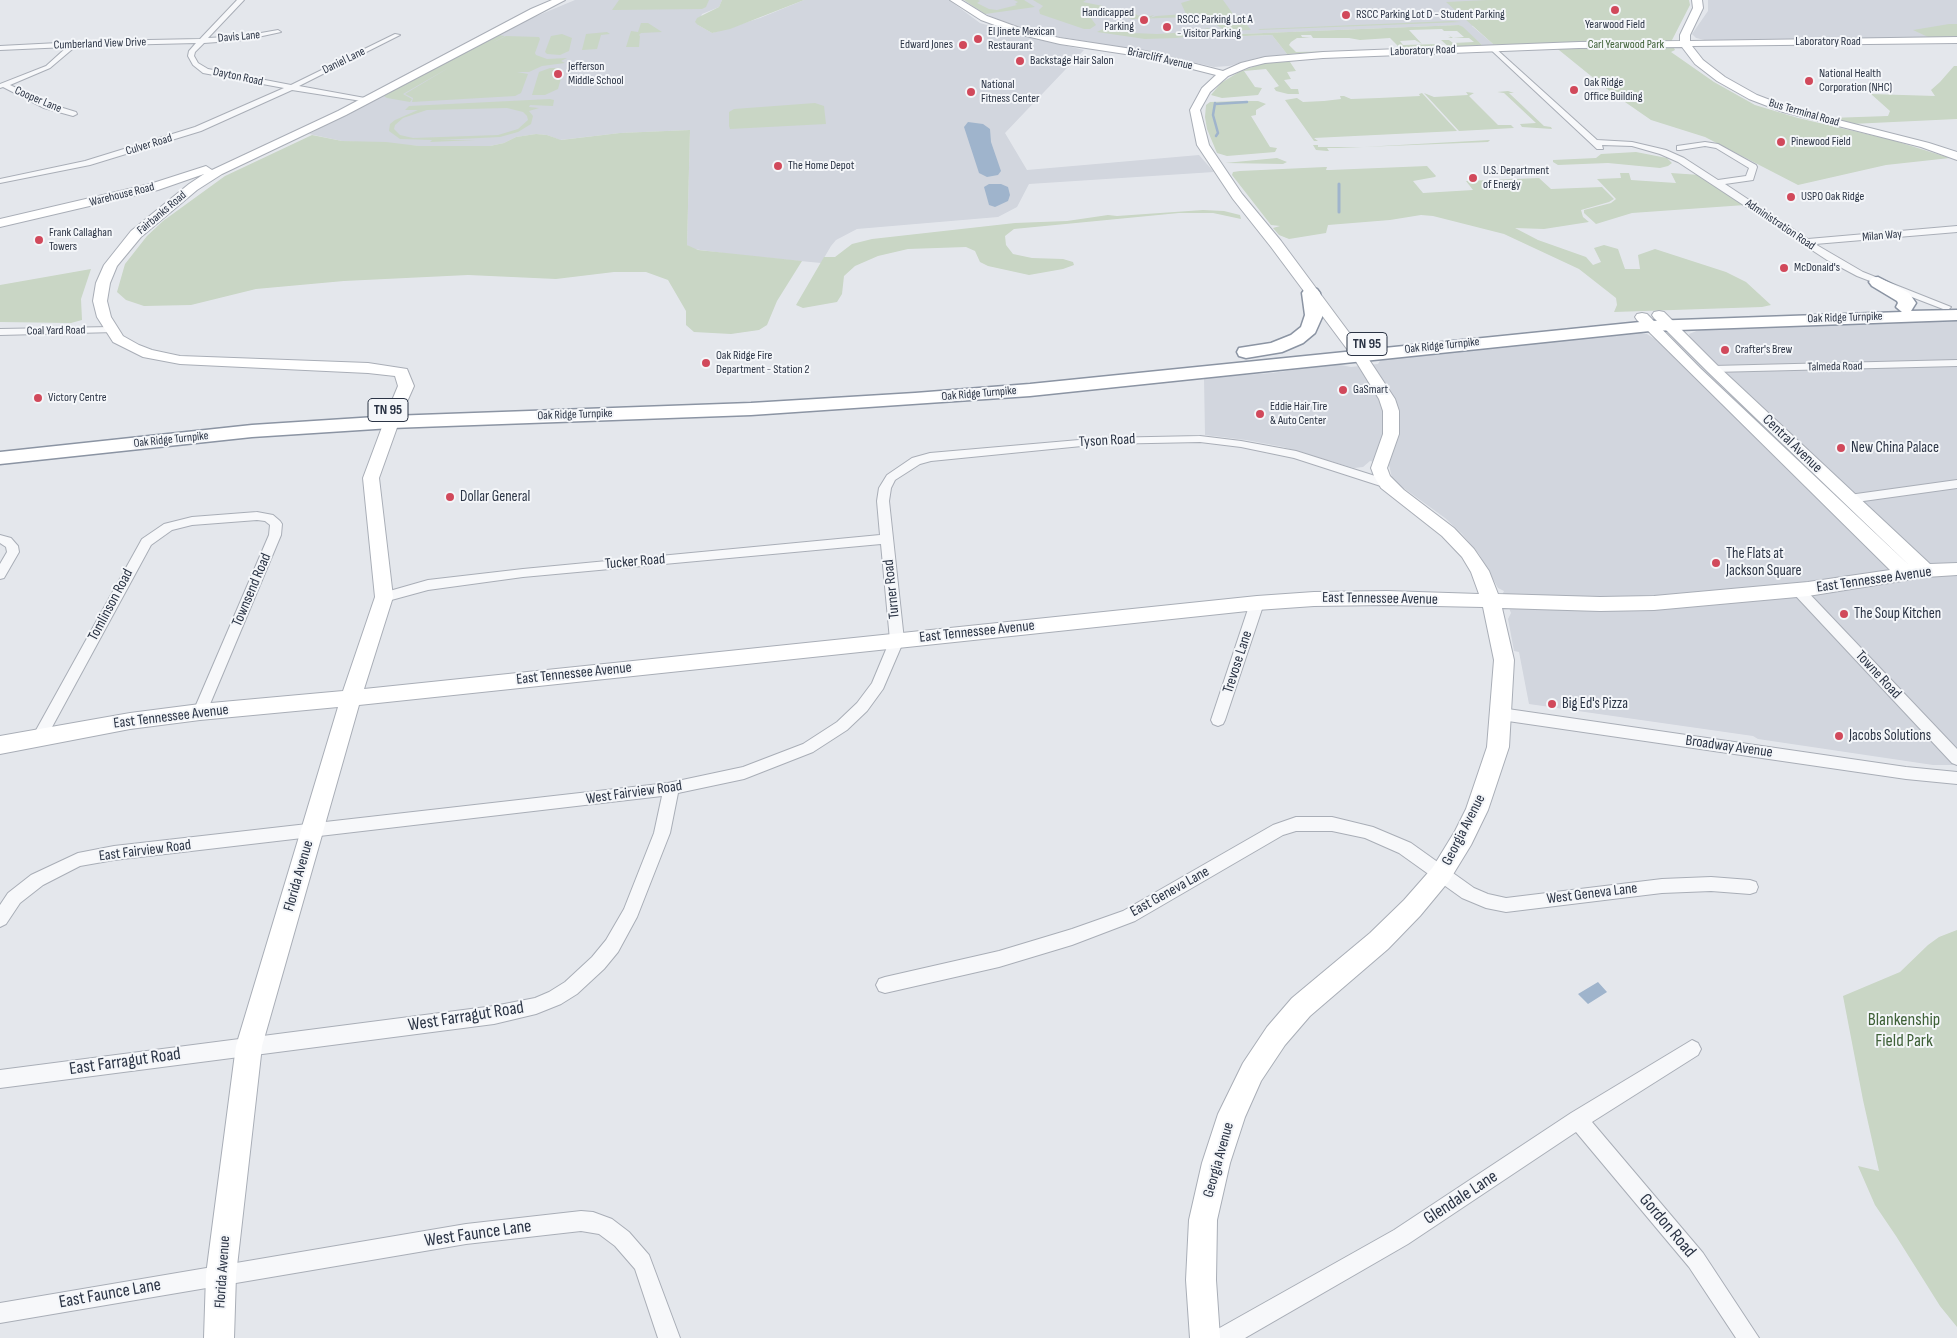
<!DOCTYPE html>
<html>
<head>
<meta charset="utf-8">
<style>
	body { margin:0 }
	canvas { display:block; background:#e4e7ec }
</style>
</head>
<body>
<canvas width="1957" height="1338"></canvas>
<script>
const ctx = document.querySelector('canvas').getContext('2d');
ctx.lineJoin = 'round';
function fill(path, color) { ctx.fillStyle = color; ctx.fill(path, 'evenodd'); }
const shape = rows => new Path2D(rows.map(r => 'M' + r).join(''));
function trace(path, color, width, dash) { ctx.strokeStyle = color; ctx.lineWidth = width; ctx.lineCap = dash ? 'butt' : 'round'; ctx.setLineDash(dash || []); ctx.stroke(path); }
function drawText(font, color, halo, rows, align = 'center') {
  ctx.font = font + ' "Sofia Sans Condensed",sans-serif'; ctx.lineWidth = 4; ctx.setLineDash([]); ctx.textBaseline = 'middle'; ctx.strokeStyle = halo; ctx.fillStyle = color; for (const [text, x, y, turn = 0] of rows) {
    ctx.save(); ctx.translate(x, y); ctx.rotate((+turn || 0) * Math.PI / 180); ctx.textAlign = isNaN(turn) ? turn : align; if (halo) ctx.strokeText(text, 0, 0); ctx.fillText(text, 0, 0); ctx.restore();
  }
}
const built = shape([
	[575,0,722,0,719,7,702,14,698,25,712,33,760,18,804,0,949,0,980,23,1033,38,1084,50,1005,133,1027,170,1199,155,1214,172,1029,184,1017,207,998,217,857,229,836,240,831,246,821,263,738,255,693,249,687,245,690,130,620,133,560,140,547,135,536,134,516,137,504,143,490,146,419,146,342,141,309,134,402,86,515,25],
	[964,0,1503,0,1472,26,1493,44,1502,46,1479,46,1482,45,1459,25,1242,34,1224,37,1272,35,1287,54,1257,58,1229,66,1214,67,1149,52,1037,33,999,20,979,11],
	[1708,0,1957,0,1957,37,1709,41,1696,38,1692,34,1708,11],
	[1957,321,1957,765,1933,765,1758,739,1753,736,1529,704,1519,652,1514,651,1508,619,1511,613,1503,593,1504,591,1498,588,1479,554,1462,534,1445,518,1398,484,1392,478,1389,465,1370,461,1363,467,1354,468,1283,447,1246,440,1205,435,1204,378,1272,373,1336,364,1351,367,1378,364,1381,359,1635,332,1647,334,1658,341,1690,338,1689,334,1699,330]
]);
const green = shape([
	[619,0,709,0,706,7,702,9,612,10],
	[722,0,804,0,730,29,712,33,698,25,695,22,697,18,719,7],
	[964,0,978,0,980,1,977,3,989,9,997,10,1017,5,1015,4,1018,2,1014,0,1024,0,1035,7,985,14],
	[1033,0,1086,0,1083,2,1103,6,1090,17,1096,25,1090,29,1084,29,1040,14,1039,10,1043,6],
	[1191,0,1223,0,1233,14,1240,16,1251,30,1226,31,1209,20,1193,17,1188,11,1191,17,1132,19,1117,15,1117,9,1121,9,1123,13,1134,13,1140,17,1138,15,1147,17,1154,15,1150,18,1156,16,1186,14,1181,3],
	[1487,0,1689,0,1690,5,1671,42,1675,50,1671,52,1714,82,1755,105,1798,118,1892,140,1950,158,1886,165,1798,185,1705,137,1651,120,1612,93,1554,46,1502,46,1493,44,1446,2],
	[1452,21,1461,22,1258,30,1260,29],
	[641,23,648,23,662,32,641,33,639,35,640,36,639,47,626,47,631,31,638,32],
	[1949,24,1957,24,1957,37,1928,37,1913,30],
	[1459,25,1463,27,1482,45,1449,47,1441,40,1449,40,1453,43,1474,42,1469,38,1448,38,1451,37,1447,34,1453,38,1464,37,1457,31,1444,31,1442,29,1409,30,1422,44,1415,40,1400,41,1403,45,1439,44,1443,47,1401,49,1390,38,1360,40,1349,38,1313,38,1311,35,1301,35,1302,37,1311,38,1297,38,1291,42,1289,45,1296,52,1344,51,1287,54,1272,35,1218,37,1241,34],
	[1105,28,1132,31,1133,33,1157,34,1205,31,1204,29,1208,28,1214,33,1176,38,1145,39,1097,32],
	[607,32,610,34,601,35,597,49,582,50,586,34],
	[562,34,572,38,569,51,560,55,547,54,545,52,551,36],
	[498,35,505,36,492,43,506,36,539,37,540,39,535,53,536,55,547,59,567,58,561,61,565,63,542,66,529,72,517,72,528,74,521,93,515,96,412,102,413,98,405,94,450,67,403,94,412,99,410,102,387,98,382,95],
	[1288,59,1296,71,1287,72,1291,79,1284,80,1291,89,1298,89,1299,94,1288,94,1276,91,1274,88,1279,86,1266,69,1244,71,1255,87,1262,88,1258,95,1222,98,1211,95,1221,83,1239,72,1261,64],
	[1954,66,1957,66,1957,119,1851,124,1830,118,1888,116,1890,111,1871,94,1935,96,1931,90,1940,82],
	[550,68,559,68,563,71,558,89,545,95,532,95,539,72],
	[1508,91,1514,93,1509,93,1544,126,1551,127,1552,129,1522,127,1520,124,1536,123,1504,93,1497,92],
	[1466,92,1474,93,1469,96,1498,125,1511,125,1514,128,1459,131,1424,93,1434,97,1468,95],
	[1422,93,1457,131,1314,138,1318,141,1314,141,1285,100,1297,98,1303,102,1324,101,1341,99,1340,96,1344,96,1351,99,1379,98,1420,96,1419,94],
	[550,99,554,100,553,106,530,105,529,107,539,108,529,111,533,116,531,124,518,132,500,137,440,140,476,140,430,142,432,140,400,139,389,131,390,124,395,120,418,110,405,110,409,106],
	[507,108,523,112,527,116,528,120,518,129,498,135,413,138,400,135,394,129,395,125,403,118,427,110],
	[1240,101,1258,101,1266,104,1256,110,1256,115,1251,116,1270,147,1277,148,1275,152,1227,156,1217,153,1207,129,1205,117,1206,105,1210,102],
	[815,103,824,106,826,124,730,129,729,126,729,112,734,109],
	[690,130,687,245,698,250,802,261,777,301,767,325,759,330,731,334,694,332,686,325,686,311,668,280,646,272,614,272,556,279,468,275,344,281,256,289,191,305,144,306,126,300,117,292,125,264,147,236,163,221,225,176,312,135,342,141,386,142,419,146,490,146,504,143,516,137,536,134,547,135,561,140,620,133],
	[1490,140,1488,142,1338,148,1327,148,1329,151,1327,151,1316,150,1313,145,1318,145,1318,147,1363,147],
	[1636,152,1667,158,1672,163,1668,166,1660,168,1608,163,1558,165,1553,162,1553,160,1596,158,1601,154],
	[1277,158,1287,162,1283,164,1225,163],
	[1427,166,1436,176,1435,177,1413,181,1423,193,1473,190,1466,181,1539,178,1551,189,1602,187,1614,199,1609,202,1581,210,1583,217,1589,222,1544,229,1515,228,1538,240,1586,257,1593,265,1601,262,1594,248,1604,245,1618,249,1625,269,1640,269,1638,255,1655,249,1726,272,1746,282,1771,305,1762,307,1614,312,1617,305,1616,298,1579,269,1504,234,1433,216,1421,215,1390,220,1328,225,1326,233,1289,239,1279,235,1273,228,1280,226,1271,225,1232,175,1233,172,1240,171,1325,167,1327,167,1326,170,1330,170],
	[1620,173,1629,173,1631,180,1676,183,1671,173,1700,175,1745,205,1632,213,1596,224,1584,213,1584,210,1611,203,1616,199,1597,179,1621,178],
	[1203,210,1224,211,1240,215,1241,219,1213,213,1179,213,1014,229,1005,236,1006,245,1013,254,1032,258,1063,259,1073,262,1074,265,1063,269,1029,275,988,266,980,262,975,251,966,247,908,249,878,256,855,266,844,276,842,294,837,302,803,308,796,305,824,257,835,257,852,244,872,239,1015,223,1067,221,1108,215,1117,216],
	[91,269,81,299,82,320,71,323,0,322,0,285],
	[1957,930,1957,1327,1940,1306,1896,1236,1875,1205,1858,1166,1879,1171,1863,1100,1843,996,1900,972,1928,945,1939,937]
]);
const water = shape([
	[968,122,983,124,990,129,991,142,1001,171,998,175,987,177,979,173,964,127],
	[989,184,1001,184,1008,187,1010,195,1008,201,995,207,989,205,984,187],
	[1598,982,1607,992,1588,1004,1578,994]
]);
const streamFar1 = shape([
	[1215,103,1213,115,1218,133,1216,136],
	[1215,104,1247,102]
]);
const stream = shape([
	[1339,184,1339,212]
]);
const street = shape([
	[237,0,244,0,208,38,244,36,278,30,281,32,244,40,204,43,195,52,194,56,198,63,208,69,291,85,395,34,400,35,299,86,365,98,368,98,368,102,292,90,201,131,90,165,0,183,0,179,85,161,195,127,284,88,203,73,193,65,188,56,189,51,196,43,76,46,50,68,10,85,50,104,76,112,77,114,73,116,44,108,3,87,0,88,0,84,46,66,67,47,0,50,0,46,97,41,200,39,237,0],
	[1490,47,1494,47,1597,140,1632,142,1666,150,1684,158,1718,180,1746,176,1749,168,1716,148,1705,146,1680,150,1677,150,1677,146,1705,142,1718,144,1756,165,1757,167,1753,180,1725,184,1808,239,1957,226,1957,232,1815,244,1863,272,1951,307,1949,309,1943,309,1857,276,1827,260,1678,162,1660,154,1632,146,1602,145,1603,149,1597,149,1490,49,1490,47],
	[111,327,116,330,115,332,0,335,0,329,111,327],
	[1957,360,1957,366,1713,372,1708,369,1713,366,1957,360],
	[1200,436,1241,441,1296,451,1391,481,1393,484,1387,488,1294,458,1241,447,1200,442,1102,444,931,461,920,464,895,480,891,488,889,501,904,640,883,689,867,711,847,730,813,752,744,779,678,793,670,833,637,917,618,952,604,969,577,994,561,1004,536,1014,494,1024,0,1088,0,1070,494,1006,535,998,549,992,565,982,592,957,606,940,624,909,654,833,662,796,114,860,80,866,43,885,20,903,6,924,0,927,0,905,8,893,31,875,78,853,114,846,668,783,743,767,803,744,837,722,857,703,872,683,890,640,881,544,523,577,428,590,384,602,379,600,378,597,379,594,428,580,523,569,880,535,877,501,879,488,887,475,912,458,930,453,1102,438,1200,436],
	[1957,480,1957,488,1849,503,1843,499,1849,495,1957,480],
	[257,512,273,515,280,521,282,524,281,535,205,716,200,718,195,716,193,712,269,535,270,525,265,521,257,520,192,525,172,530,151,545,45,740,40,742,35,740,33,736,35,732,142,539,164,524,192,517,257,512],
	[0,535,11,538,18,546,19,552,4,578,0,579,0,564,7,552,6,547,0,543,0,535],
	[1798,585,1803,587,1957,749,1957,765,1952,763,1793,593,1792,590,1793,587,1798,585],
	[1257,598,1262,600,1264,603,1225,720,1223,724,1218,726,1213,724,1211,720,1250,603,1252,600,1257,598],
	[1501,708,1906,767,1957,772,1957,784,1906,779,1501,720,1496,718,1494,714,1496,710,1501,708],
	[1296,817,1332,817,1373,827,1411,843,1474,888,1488,894,1506,898,1662,879,1711,877,1750,880,1756,882,1758,887,1756,892,1750,894,1711,891,1662,893,1506,912,1486,908,1462,898,1399,853,1365,838,1332,831,1296,831,1283,835,1135,921,1072,945,999,967,885,993,879,991,876,985,879,979,885,977,999,951,1072,929,1123,911,1273,825,1296,817],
	[1692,1040,1698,1043,1701,1049,1698,1055,1592,1122,1703,1253,1759,1338,1736,1338,1689,1267,1576,1132,1408,1244,1245,1338,1213,1338,1216,1330,1394,1230,1571,1113,1692,1040],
	[581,1211,593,1212,612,1219,629,1232,649,1255,680,1338,658,1338,635,1269,615,1246,599,1234,581,1231,466,1244,0,1323,0,1303,466,1224,581,1211]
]);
const secondary = shape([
	[552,0,565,0,346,115,222,174,197,190,141,237,117,266,110,283,107,301,111,317,123,336,139,345,152,350,180,356,368,363,407,369,414,386,402,413,390,413,388,410,398,386,395,376,368,373,180,364,143,357,113,342,97,317,93,301,96,283,104,265,131,231,189,184,204,174,158,190,0,227,0,219,150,184,206,166,212,170,338,111,531,9,552,0],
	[950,0,961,0,987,16,1028,31,1060,38,1145,51,1223,71,1241,63,1265,57,1323,52,1579,42,1680,41,1680,35,1693,8,1692,0,1702,0,1703,8,1690,35,1690,41,1957,37,1957,43,1692,46,1703,60,1725,77,1757,95,1791,108,1929,143,1957,152,1957,160,1921,147,1783,112,1749,99,1717,81,1695,64,1682,47,1579,48,1323,58,1265,63,1249,67,1228,76,1210,92,1200,110,1209,145,1242,194,1281,241,1359,346,1357,349,1352,350,1347,349,1271,247,1233,199,1197,145,1190,110,1202,88,1216,75,1145,57,1060,44,1022,35,981,20,950,0],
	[1659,311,1664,312,1718,366,1930,564,1957,563,1957,575,1926,577,1808,596,1654,610,1600,611,1502,608,1514,660,1509,747,1488,810,1471,845,1449,881,1420,916,1388,949,1310,1016,1285,1045,1261,1081,1245,1117,1230,1163,1217,1220,1216,1280,1220,1338,1190,1338,1186,1280,1189,1220,1202,1163,1218,1114,1243,1063,1267,1027,1292,998,1370,933,1404,900,1433,867,1455,831,1466,809,1487,747,1494,660,1483,607,1387,605,1314,606,1257,610,359,705,262,1046,236,1275,234,1338,204,1338,206,1275,236,1046,338,707,200,720,130,729,0,754,0,736,130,713,200,704,343,691,375,597,363,478,385,419,391,417,397,419,399,422,379,478,393,597,364,689,1257,596,1314,592,1387,591,1479,594,1471,572,1462,557,1442,536,1381,488,1374,476,1371,468,1383,434,1383,411,1379,399,1352,355,1354,352,1359,351,1364,352,1366,355,1395,399,1399,411,1399,434,1387,468,1390,476,1404,490,1454,528,1474,549,1489,571,1498,594,1600,597,1654,596,1808,582,1890,570,1637,320,1635,317,1637,314,1642,313,1647,314,1700,368,1911,567,1708,372,1654,318,1652,315,1654,312,1659,311]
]);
const highway = shape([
	[1878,277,1909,293,1916,303,1911,311,1909,311,1957,310,1957,320,1650,331,1030,396,751,415,391,428,252,437,0,464,0,452,252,425,391,416,751,403,915,393,1030,384,1650,321,1902,312,1896,307,1898,303,1897,301,1872,286,1869,282,1872,278,1878,277],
	[1311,288,1317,289,1320,293,1323,315,1315,333,1303,343,1282,352,1246,358,1239,356,1237,352,1239,348,1271,343,1291,335,1301,327,1305,315,1302,293,1305,289,1311,288]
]);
const markers = [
	[1615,10,5,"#d1495b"],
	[1346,15,5,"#d1495b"],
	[1144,20,5,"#d1495b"],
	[1167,27,5,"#d1495b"],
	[978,39,5,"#d1495b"],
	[963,45,5,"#d1495b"],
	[1020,61,5,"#d1495b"],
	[558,74,5,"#d1495b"],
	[1809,81,5,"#d1495b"],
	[1574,90,5,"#d1495b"],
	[971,92,5,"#d1495b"],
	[1781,142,5,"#d1495b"],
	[778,166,5,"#d1495b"],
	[1473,178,5,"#d1495b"],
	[1791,197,5,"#d1495b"],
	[39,240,5,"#d1495b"],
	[1784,268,5,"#d1495b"],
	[1725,350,5,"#d1495b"],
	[706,363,5,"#d1495b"],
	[1343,390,5,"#d1495b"],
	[38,398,5,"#d1495b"],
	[1260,414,5,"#d1495b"],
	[1841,448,5,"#d1495b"],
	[450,497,5,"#d1495b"],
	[1716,563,5,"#d1495b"],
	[1844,614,5,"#d1495b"],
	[1552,704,5,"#d1495b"],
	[1839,736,5,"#d1495b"]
];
const farPoinames = [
	["Handicapped",1134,13,"right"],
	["Parking",1134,27,"right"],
	["RSCC Parking Lot D - Student Parking",1356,15],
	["RSCC Parking Lot A",1177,20],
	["- Visitor Parking",1177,34],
	["Yearwood Field",1615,25,"center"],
	["El Jinete Mexican",988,32],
	["Restaurant",988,46],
	["Edward Jones",953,45,"right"],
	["Backstage Hair Salon",1030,61],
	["Jefferson",568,67],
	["Middle School",568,81],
	["National Health",1819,74],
	["Corporation (NHC)",1819,88],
	["Oak Ridge",1584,83],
	["Office Building",1584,97],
	["National",981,85],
	["Fitness Center",981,99],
	["Pinewood Field",1791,142],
	["The Home Depot",788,166],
	["U.S. Department",1483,171],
	["of Energy",1483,185],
	["USPO Oak Ridge",1801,197],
	["Frank Callaghan",49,233],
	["Towers",49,247],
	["McDonald's",1794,268],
	["Crafter's Brew",1735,350],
	["Oak Ridge Fire",716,356],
	["Department - Station 2",716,370],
	["GaSmart",1353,390],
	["Victory Centre",48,398],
	["Eddie Hair Tire",1270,407],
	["& Auto Center",1270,421]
];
const farStreetnames = [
	["Davis Lane",239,37,-5],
	["Laboratory Road",1828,42],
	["Cumberland View Drive",100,44,-2],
	["Laboratory Road",1423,51,-2],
	["Briarcliff Avenue",1160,59,13],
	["Daniel Lane",344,61,-26],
	["Dayton Road",238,77,12],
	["Cooper Lane",38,100,23],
	["Bus Terminal Road",1804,113,16],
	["Culver Road",149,145,-17],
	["Warehouse Road",122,195,-14],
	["Fairbanks Road",162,213,-40],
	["Administration Road",1780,225,34],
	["Milan Way",1882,236,-5],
	["Oak Ridge Turnpike",1845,318,-2],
	["Coal Yard Road",56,331,-1],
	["Oak Ridge Turnpike",1442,346,-6],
	["Talmeda Road",1835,367,-1],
	["Oak Ridge Turnpike",979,394,-5],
	["Oak Ridge Turnpike",575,415,-2],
	["Oak Ridge Turnpike",171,440,-6]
];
const farParknames = [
	["Carl Yearwood Park",1626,45]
];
const shields = [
	[1367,344,40],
	[388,410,40]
];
const shieldNames = [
	["TN 95",1367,344],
	["TN 95",388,410]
];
const streetNames = [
	["Tyson Road",1107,441,-3],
	["Central Avenue",1792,444,44],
	["Tucker Road",635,562,-5],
	["East Tennessee Avenue",1874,580,-8],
	["Turner Road",892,589,-96],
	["Townsend Road",252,590,-67],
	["East Tennessee Avenue",1380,599,1],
	["Tomlinson Road",111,605,-62],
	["East Tennessee Avenue",977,632,-6],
	["Trevose Lane",1238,662,-72],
	["East Tennessee Avenue",574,674,-6],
	["Towne Road",1878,675,47],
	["East Tennessee Avenue",171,717,-7],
	["Broadway Avenue",1729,747,8],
	["West Fairview Road",634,793,-8],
	["Georgia Avenue",1464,830,-63],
	["East Fairview Road",145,851,-7],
	["Florida Avenue",299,876,-74],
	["East Geneva Lane",1170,892,-29],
	["West Geneva Lane",1592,894,-7],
	["Georgia Avenue",1219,1160,-74],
	["Florida Avenue",223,1272,-86]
];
const poiNames = [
	["New China Palace",1851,448],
	["Dollar General",460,497],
	["The Flats at",1726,554],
	["Jackson Square",1726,571],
	["The Soup Kitchen",1854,614],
	["Big Ed's Pizza",1562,704],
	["Jacobs Solutions",1849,736]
];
const nearStreetnames = [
	["West Farragut Road",466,1017,-9],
	["East Farragut Road",125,1062,-8],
	["Glendale Lane",1461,1198,-33],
	["Gordon Road",1667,1226,50],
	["West Faunce Lane",478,1234,-8],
	["East Faunce Lane",110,1294,-10]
];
const nearParknames = [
	["Blankenship",1904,1020],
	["Field Park",1904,1041]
];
fill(built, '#d2d6de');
fill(green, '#c9d6c5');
fill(water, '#9fb4cc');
trace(streamFar1, '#9fb4cc', 2.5);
trace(stream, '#9fb4cc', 3);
trace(street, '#a9aeb7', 2);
trace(secondary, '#a9aeb7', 2);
trace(highway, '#8b94a3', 3);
fill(street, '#f7f8fa');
fill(secondary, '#fff');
fill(highway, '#fff');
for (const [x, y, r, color] of markers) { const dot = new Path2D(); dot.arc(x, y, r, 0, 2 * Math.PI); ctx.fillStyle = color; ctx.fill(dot); trace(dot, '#f4f6f9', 2); }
drawText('12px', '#2b3445', '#f4f6f9', farPoinames, 'left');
drawText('12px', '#2b3445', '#f4f6f9', farStreetnames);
drawText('12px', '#3f6138', '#f4f6f9', farParknames);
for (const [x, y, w] of shields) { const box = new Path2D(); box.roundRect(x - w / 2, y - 11.5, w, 23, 4); ctx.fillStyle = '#f4f6f9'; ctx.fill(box); trace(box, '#2b3445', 1); }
drawText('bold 14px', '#2b3445', null, shieldNames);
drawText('15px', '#2b3445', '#f4f6f9', streetNames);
drawText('15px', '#2b3445', '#f4f6f9', poiNames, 'left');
drawText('18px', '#2b3445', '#f4f6f9', nearStreetnames);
drawText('18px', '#3f6138', '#f4f6f9', nearParknames);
</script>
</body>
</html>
